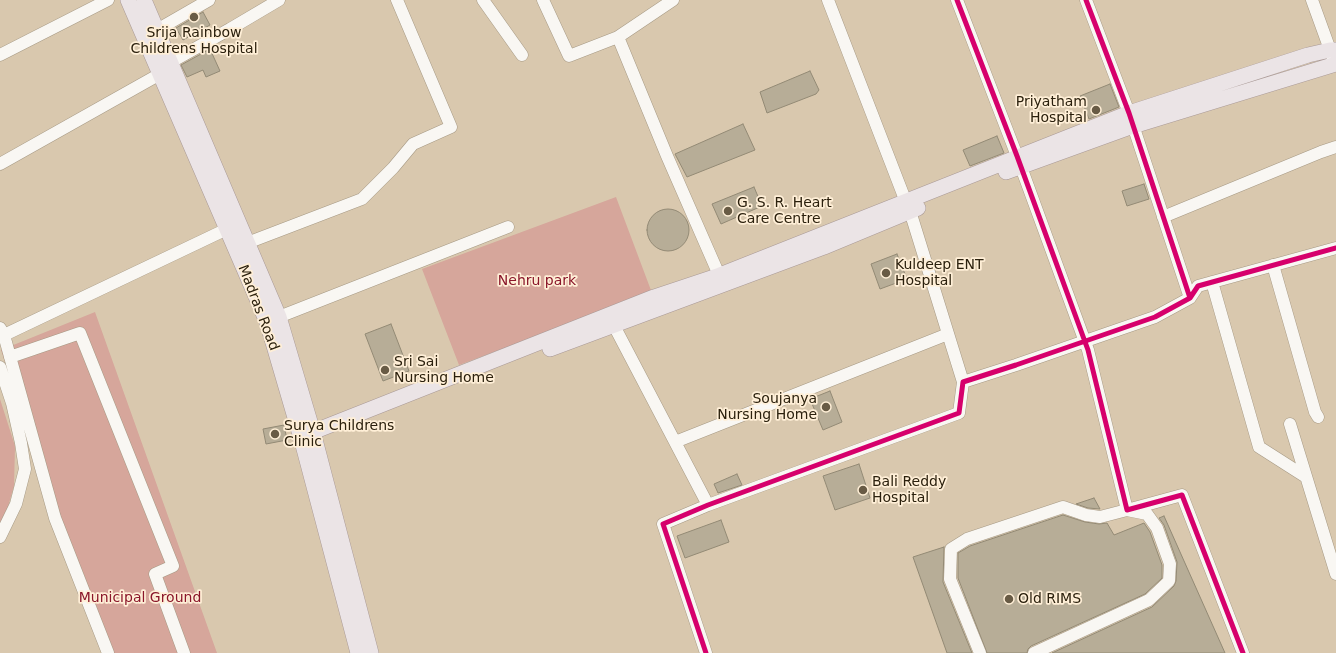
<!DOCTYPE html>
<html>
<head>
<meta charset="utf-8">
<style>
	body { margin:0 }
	canvas { display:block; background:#d9c8ae }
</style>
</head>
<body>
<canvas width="1336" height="653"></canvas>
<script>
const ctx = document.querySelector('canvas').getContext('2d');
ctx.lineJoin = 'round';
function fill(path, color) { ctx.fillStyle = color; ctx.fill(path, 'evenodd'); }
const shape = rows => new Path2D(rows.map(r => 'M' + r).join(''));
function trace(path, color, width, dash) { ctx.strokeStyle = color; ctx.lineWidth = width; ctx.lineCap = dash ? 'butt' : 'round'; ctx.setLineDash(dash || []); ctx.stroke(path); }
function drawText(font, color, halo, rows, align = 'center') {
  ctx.font = font + ' "DejaVu Sans",sans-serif'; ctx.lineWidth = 3.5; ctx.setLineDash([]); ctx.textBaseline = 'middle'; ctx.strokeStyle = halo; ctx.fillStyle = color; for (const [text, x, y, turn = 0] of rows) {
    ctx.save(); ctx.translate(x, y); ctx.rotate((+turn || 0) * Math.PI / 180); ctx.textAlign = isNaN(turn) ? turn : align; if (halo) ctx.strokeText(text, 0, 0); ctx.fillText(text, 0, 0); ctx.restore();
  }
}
const green = shape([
	[616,197,652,293,459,365,422,269],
	[95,312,217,653,102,653,1,350],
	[0,399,15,446,14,486,3,524,0,528]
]);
const building = shape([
	[203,12,210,25,183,40,176,28,203,12],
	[210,49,220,71,206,77,203,70,187,77,181,65,210,49],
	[810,71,819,90,816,94,767,113,760,92,810,71],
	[1110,84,1119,107,1089,119,1080,96,1110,84],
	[743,124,755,150,687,177,675,154,743,124],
	[997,136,1004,153,970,166,963,150,997,136],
	[1144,184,1149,199,1127,206,1122,191,1144,184],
	[754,187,762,206,721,224,712,204,754,187],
	'647 230a21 21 0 1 1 42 0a21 21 0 1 1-42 0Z',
	[897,254,907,279,880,289,871,264,897,254],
	[391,324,409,371,383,381,365,334,391,324],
	[830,391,842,422,823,430,810,399,830,391],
	[284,425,287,440,266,444,263,429,284,425],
	[859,464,870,498,835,510,823,476,859,464],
	[737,474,742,485,718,493,714,484,737,474],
	[1094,498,1100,509,1088,508,1076,504,1094,498],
	[1063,515,1085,522,1099,524,1107,523,1114,535,1144,523,1150,532,1162,565,1162,578,1145,594,1031,646,1028,649,1027,653,987,653,958,578,958,553,970,546,1063,515],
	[1164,516,1225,653,1052,653,1152,607,1174,586,1176,581,1177,562,1164,525,1159,518,1164,516],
	[721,520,729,542,685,558,677,536,721,520],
	[944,547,943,582,972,653,947,653,913,557,944,547]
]);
const minor = shape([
	[483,0,522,55],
	[543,0,569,56,618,37],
	[673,0,618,37,667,156,723,284],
	[828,0,906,202],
	[957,0,1017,156,1088,350,1127,510,1182,495,1243,653],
	[1086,0,1129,113,1190,298,1198,286,1336,248],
	[1312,0,1333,58],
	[157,30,209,0],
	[0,55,108,0],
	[171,62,230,29,279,0],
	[0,164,160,74],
	[910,211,963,382],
	[1163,217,1321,152,1336,147],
	[247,243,362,199,393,168,413,144,451,127,397,0],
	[1273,265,1315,412,1318,417],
	[1212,282,1259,447,1306,477],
	[610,318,708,505],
	[271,320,508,227],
	[0,328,4,335,55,518,108,653],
	[0,337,227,229],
	[10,357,80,333,173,566,155,574,184,653],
	[0,367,12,403,21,443,25,469,16,504,0,537],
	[1290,424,1336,574],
	[675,442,948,334],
	[706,653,663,524,708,505,959,413,963,382,1016,365,1155,317,1190,298],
	[980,653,950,579,951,549,967,539,1063,507,1086,515,1100,517,1127,510,1147,514,1157,528,1170,564,1169,581,1149,600,1034,653]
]);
const major = shape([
	[128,0,267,322,303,445,358,653],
	[144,0,279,317,313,432,371,653],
	[1006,172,1133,126,1336,64],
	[550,349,824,247,918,208],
	[300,437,654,297,720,275,1129,113,1308,55,1330,50,1336,50]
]);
const cycleway = shape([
	[957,0,1017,156,1088,350,1127,510,1182,495,1243,653],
	[1086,0,1129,113,1190,298,1198,286,1336,248],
	[706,653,663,524,708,505,959,413,963,382,1016,365,1155,317,1190,298]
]);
const markers = [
	[194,17,5,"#685b45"],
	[1096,110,5,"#685b45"],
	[728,211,5,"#685b45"],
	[886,273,5,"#685b45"],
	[385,370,5,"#685b45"],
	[826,407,5,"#685b45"],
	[275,434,5,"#685b45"],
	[863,490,5,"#685b45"],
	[1009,599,5,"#685b45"]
];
const poiNames = [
	["Srija Rainbow",194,33,"center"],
	["Childrens Hospital",194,49,"center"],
	["Priyatham",1087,102,"right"],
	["Hospital",1087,118,"right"],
	["G. S. R. Heart",737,203],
	["Care Centre",737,219],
	["Kuldeep ENT",895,265],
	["Hospital",895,281],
	["Sri Sai",394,362],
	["Nursing Home",394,378],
	["Soujanya",817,399,"right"],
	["Nursing Home",817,415,"right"],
	["Surya Childrens",284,426],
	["Clinic",284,442],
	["Bali Reddy",872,482],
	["Hospital",872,498],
	["Old RIMS",1018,599]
];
const parkNames = [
	["Nehru park",537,281],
	["Municipal Ground",140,598]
];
const streetNames = [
	["Madras Road",258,308,69]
];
fill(green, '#d6a69b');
fill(building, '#b7ad97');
trace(building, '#938a75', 1);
trace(minor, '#a69984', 13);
trace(major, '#a99996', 16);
trace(minor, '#f9f7f3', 12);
trace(major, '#ebe4e6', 15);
trace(cycleway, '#d6006c', 5);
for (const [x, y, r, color] of markers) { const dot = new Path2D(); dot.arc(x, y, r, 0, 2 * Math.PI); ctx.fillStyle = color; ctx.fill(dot); trace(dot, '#ffefd7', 1.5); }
drawText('14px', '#2b200d', '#ffefd7', poiNames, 'left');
drawText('14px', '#8a162a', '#ffefd7', parkNames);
drawText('14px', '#2b200d', '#ffefd7', streetNames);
</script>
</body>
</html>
